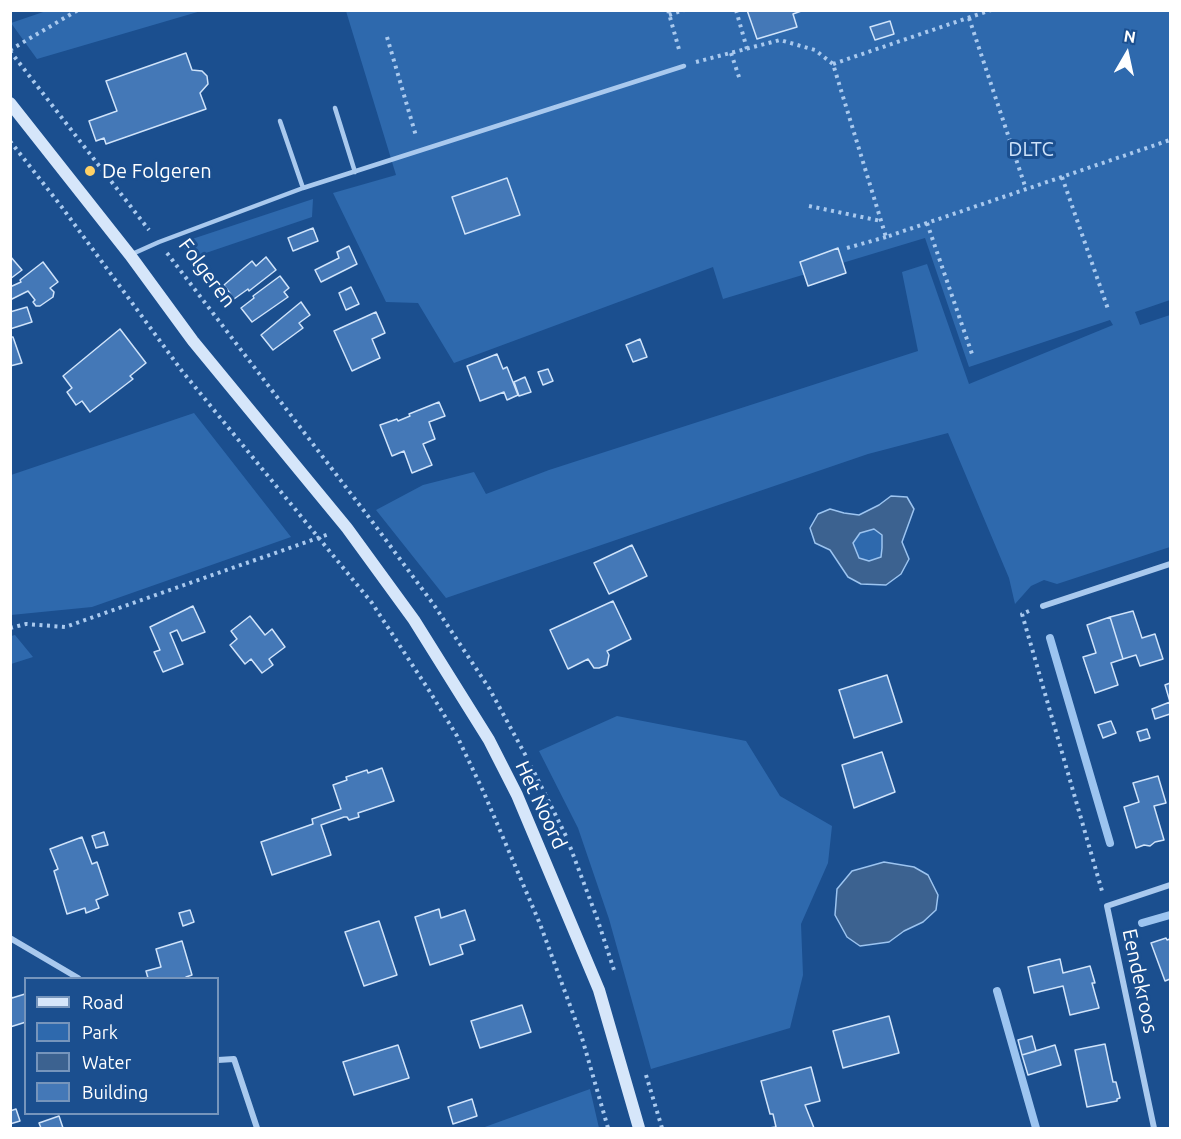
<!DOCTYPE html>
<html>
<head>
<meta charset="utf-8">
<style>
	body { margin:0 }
	#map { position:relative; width:1181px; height:1139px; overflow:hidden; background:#1b4f8f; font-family:Ubuntu,sans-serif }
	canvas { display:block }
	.frame { position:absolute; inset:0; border:12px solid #fff; pointer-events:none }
	.legend { position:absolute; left:24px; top:977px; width:195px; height:138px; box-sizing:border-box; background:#1b4f8f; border:2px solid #7695bc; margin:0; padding:8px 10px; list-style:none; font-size:18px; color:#fff }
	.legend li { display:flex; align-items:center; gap:12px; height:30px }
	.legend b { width:30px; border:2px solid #7695bc }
	.north { position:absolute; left:1097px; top:24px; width:60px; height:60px; -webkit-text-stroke:4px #1b4f8f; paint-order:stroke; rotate:9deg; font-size:16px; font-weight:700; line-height:24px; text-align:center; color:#fff }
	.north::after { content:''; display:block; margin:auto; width:21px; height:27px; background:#fff; clip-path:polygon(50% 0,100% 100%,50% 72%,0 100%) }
</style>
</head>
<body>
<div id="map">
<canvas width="1181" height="1139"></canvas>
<div class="frame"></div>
<ul class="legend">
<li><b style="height:8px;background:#d6e6fa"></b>Road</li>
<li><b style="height:16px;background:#2e69ad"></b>Park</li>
<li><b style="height:16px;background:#3c6290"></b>Water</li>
<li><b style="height:16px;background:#4478b7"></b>Building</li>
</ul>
<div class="north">N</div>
</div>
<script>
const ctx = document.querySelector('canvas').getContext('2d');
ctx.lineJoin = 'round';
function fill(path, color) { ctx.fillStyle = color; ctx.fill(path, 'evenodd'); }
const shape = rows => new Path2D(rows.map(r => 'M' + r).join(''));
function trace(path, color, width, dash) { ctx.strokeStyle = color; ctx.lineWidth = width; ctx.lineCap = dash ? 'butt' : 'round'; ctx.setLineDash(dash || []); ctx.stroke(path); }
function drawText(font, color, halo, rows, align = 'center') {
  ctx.font = font + ' Ubuntu,sans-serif'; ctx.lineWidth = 6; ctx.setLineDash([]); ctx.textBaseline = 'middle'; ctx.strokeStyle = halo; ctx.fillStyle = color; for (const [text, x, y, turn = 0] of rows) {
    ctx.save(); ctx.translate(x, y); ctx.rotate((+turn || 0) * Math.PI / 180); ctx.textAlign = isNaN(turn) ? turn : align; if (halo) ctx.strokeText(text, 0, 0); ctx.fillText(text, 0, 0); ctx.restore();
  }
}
const green = shape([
	[49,10,201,10,201,11,37,59,11,23],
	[346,11,1170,11,1170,300,1135,312,1140,325,1170,315,1170,547,1057,584,1044,580,1031,586,1015,604,1009,578,948,433,868,454,446,598,376,510,423,485,474,472,486,494,549,470,918,351,902,272,927,264,969,384,1113,325,1110,320,969,367,925,238,723,299,713,267,454,363,418,303,386,302,333,193,396,175],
	[313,199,312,217,191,258,180,243],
	[194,413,291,537,92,607,11,615,11,475],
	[874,529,882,534,882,548,881,557,869,561,859,558,853,543,860,533],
	[15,635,33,657,11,664,11,636],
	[617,716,746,741,780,796,832,826,828,863,801,924,803,975,790,1028,651,1069,609,919,578,828,539,751],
	[590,1089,599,1128,482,1128]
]);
const water = shape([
	[891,496,907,497,914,509,902,542,909,559,901,574,886,585,861,584,848,577,830,550,815,543,810,528,818,514,830,509,844,513,859,515,879,505,891,496],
	[874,529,882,535,882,548,881,557,869,561,859,558,853,543,860,533,874,529],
	[884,862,914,867,928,875,938,895,936,910,923,922,904,931,889,942,860,946,847,937,835,915,837,889,852,871,884,862]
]);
const stream = shape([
	[1050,638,1110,843],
	[1142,923,1170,915],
	[997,991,1036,1128]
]);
const building = shape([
	[747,10,804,10,793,14,797,27,757,39,747,10],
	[890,21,894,34,875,40,870,27,890,21],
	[186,53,192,70,202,71,207,76,208,84,200,93,206,109,106,144,104,138,96,141,89,121,117,111,106,81,186,53],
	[507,178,520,215,465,234,452,197,507,178],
	[313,228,318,241,293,251,288,238,313,228],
	[349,246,357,264,321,282,315,270,339,258,337,252,349,246],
	[838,248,846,273,808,286,800,262,838,248],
	[10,256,22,270,10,279,10,256],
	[266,257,276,270,249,291,248,289,234,299,224,285,252,261,256,266,266,257],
	[43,262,58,282,50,288,54,292,53,297,40,306,36,306,33,302,35,300,28,291,10,300,10,287,21,282,20,280,43,262],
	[280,276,289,288,284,292,288,297,252,322,241,308,254,298,253,296,280,276],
	[351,287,359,304,346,310,339,293,351,287],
	[301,302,310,315,299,323,303,328,273,350,261,335,301,302],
	[27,307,32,322,10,329,10,312,27,307],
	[376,312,385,333,372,339,380,358,352,371,334,331,376,312],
	[120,329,146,363,130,376,133,379,90,412,82,401,76,405,67,392,72,388,63,376,120,329],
	[10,337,13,337,22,363,10,366,10,337],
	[640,339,647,357,633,362,626,345,640,339],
	[497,354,503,369,507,367,518,395,507,400,504,392,480,401,467,366,497,354],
	[548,369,553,381,543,385,538,372,548,369],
	[525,377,531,392,519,396,514,382,525,377],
	[439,402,445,416,429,422,435,439,423,444,432,465,412,473,404,451,392,456,380,425,397,419,398,421,410,416,409,414,439,402],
	[632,545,647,576,609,594,594,563,632,545],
	[613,601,631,639,607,651,609,655,607,665,599,668,594,668,588,659,568,669,550,630,613,601],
	[193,606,205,632,182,641,177,630,170,633,183,664,163,672,154,652,160,650,150,627,193,606],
	[1133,611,1142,638,1155,634,1163,659,1140,666,1136,655,1123,659,1110,617,1133,611],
	[250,616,265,635,272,629,285,647,269,659,273,665,262,673,251,659,245,664,230,645,237,639,231,631,250,616],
	[1110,617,1123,659,1111,663,1118,685,1095,693,1083,657,1096,653,1087,625,1110,617],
	[887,675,902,722,854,738,839,690,887,675],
	[1170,683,1170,714,1155,719,1152,709,1170,702,1165,685,1170,683],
	[1111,721,1116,733,1103,738,1098,725,1111,721],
	[1147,729,1150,738,1140,741,1137,732,1147,729],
	[882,752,895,792,854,808,842,765,882,752],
	[382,768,394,801,358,813,359,817,349,820,347,817,344,817,321,825,331,855,272,875,261,842,313,824,312,819,341,809,333,785,347,780,346,777,367,770,368,773,382,768],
	[1158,776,1166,803,1154,806,1164,840,1155,842,1150,846,1144,845,1136,848,1124,807,1139,802,1133,783,1158,776],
	[104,832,108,845,96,848,92,836,104,832],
	[82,837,92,864,97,862,108,895,96,900,99,908,86,913,85,908,67,914,54,871,58,869,50,849,82,837],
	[439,909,441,918,465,910,475,940,460,945,463,954,430,965,415,917,439,909],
	[190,910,194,922,183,926,179,913,190,910],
	[379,921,397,975,364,986,345,932,379,921],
	[1166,938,1167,940,1170,939,1170,979,1165,981,1151,943,1166,938],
	[182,941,192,975,186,977,186,978,148,978,146,971,161,967,156,949,182,941],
	[1060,959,1063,973,1090,966,1095,983,1092,983,1099,1008,1070,1015,1063,986,1034,993,1028,967,1060,959],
	[10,993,12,998,25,994,26,996,26,1022,10,1027,10,993],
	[522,1005,531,1032,480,1048,471,1021,522,1005],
	[889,1016,899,1053,843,1068,833,1031,889,1016],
	[1032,1036,1036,1051,1022,1055,1018,1040,1032,1036],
	[1105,1044,1113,1082,1116,1082,1120,1098,1117,1099,1117,1101,1087,1107,1075,1050,1105,1044],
	[398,1045,409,1078,354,1095,343,1062,398,1045],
	[1055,1045,1061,1065,1028,1075,1022,1055,1055,1045],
	[811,1067,820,1101,805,1105,814,1128,769,1128,776,1127,773,1114,770,1114,761,1081,811,1067],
	[472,1099,477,1116,453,1124,448,1107,472,1099],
	[16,1109,20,1121,10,1124,10,1111,16,1109],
	[59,1116,63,1128,41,1128,39,1123,59,1116]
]);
const path = shape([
	[668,10,680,53],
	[736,10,747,49],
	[669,15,684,10],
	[969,18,1026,189],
	[387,37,416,136],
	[10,50,78,10],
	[10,51,149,230],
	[731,53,740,80],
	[696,62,780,40,815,50,833,64,886,237,1170,140],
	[833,64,991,10],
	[10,141,61,206,182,371,372,603,430,692,457,736,484,793,540,924,582,1038,608,1128],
	[1062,177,1108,309],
	[809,206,881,221],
	[927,223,972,354],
	[847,248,886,237],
	[167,253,371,520,434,605,489,688,527,758,566,836,597,918,614,970],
	[1029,611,1022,614,1102,891],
	[10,628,26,624,65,627,329,534],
	[646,1075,662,1128]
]);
const service = shape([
	[335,108,355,172],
	[280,121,303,188],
	[130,255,159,242,303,188,684,66]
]);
const minor = shape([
	[1043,606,1170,564],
	[10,938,78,978],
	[218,1060,234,1059,257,1128],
	[1154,1128,1107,906,1170,885]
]);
const secondary = shape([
	[10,103,130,255,193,341,347,528,414,620,489,740,517,795,599,990,639,1128]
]);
const markers = [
	[90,171,6,"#ffd166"]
];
const parkNames = [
	["DLTC",1031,149]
];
const poiNames = [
	["De Folgeren",102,171]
];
const streetNames = [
	["Folgeren",207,273,53],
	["Het Noord",541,805,65],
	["Eendekroos",1140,981,78]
];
fill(green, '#2e69ad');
fill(water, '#3c6290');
trace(water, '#9cc4f0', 1.5);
trace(stream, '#9cc4f0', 8);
fill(building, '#4478b7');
trace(building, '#cfe3fa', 1.5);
trace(path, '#a9c9ee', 4, [3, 4.5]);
trace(service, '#a9c9ee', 4.5);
trace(minor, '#a9c9ee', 6);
trace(secondary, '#d6e6fa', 12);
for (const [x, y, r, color] of markers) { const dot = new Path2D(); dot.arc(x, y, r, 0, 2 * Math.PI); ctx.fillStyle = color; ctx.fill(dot); trace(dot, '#1b4f8f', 2); }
drawText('20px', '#cfe3fa', '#1b4f8f', parkNames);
drawText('20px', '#fff', '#1b4f8f', poiNames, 'left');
drawText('20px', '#fff', '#1b4f8f', streetNames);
</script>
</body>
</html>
